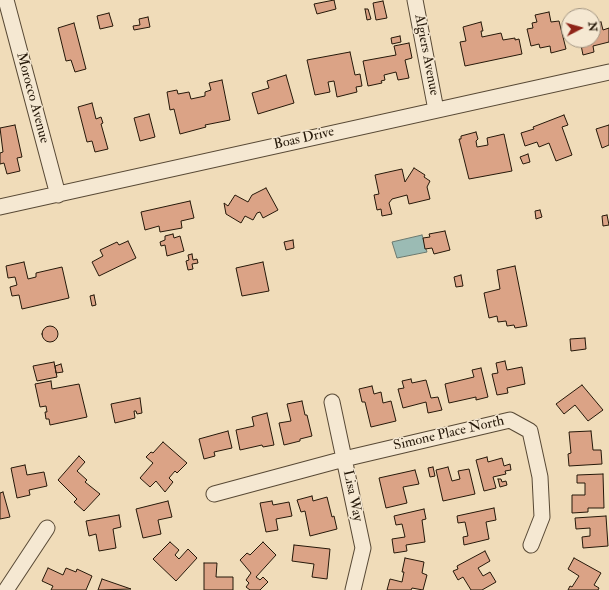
<!DOCTYPE html>
<html>
<head>
<meta charset="utf-8">
<style>
	body { margin:0 }
	#map { position:relative; width:609px; height:590px; overflow:hidden; background:#f0dcb9; font-family:"IM FELL Double Pica",serif }
	canvas { display:block }
	.north { position:absolute; left:561px; top:8px; width:40px; height:40px; box-sizing:border-box; background:#f5e8d2; border:1px solid #a29582; border-radius:50%; rotate:84deg; font-size:11px; font-weight:700; line-height:16px; text-align:center; color:#251809 }
	.north::after { content:''; display:block; margin:auto; width:14px; height:18px; background:#8f2418; clip-path:polygon(50% 0,100% 100%,50% 72%,0 100%) }
</style>
</head>
<body>
<div id="map">
<canvas width="609" height="590"></canvas>
<div class="north">N</div>
</div>
<script>
const ctx = document.querySelector('canvas').getContext('2d');
ctx.lineJoin = 'round';
function fill(path, color) { ctx.fillStyle = color; ctx.fill(path, 'evenodd'); }
const shape = rows => new Path2D(rows.map(r => 'M' + r).join(''));
function trace(path, color, width, dash) { ctx.strokeStyle = color; ctx.lineWidth = width; ctx.lineCap = dash ? 'butt' : 'round'; ctx.setLineDash(dash || []); ctx.stroke(path); }
function drawText(font, color, halo, rows, align = 'center') {
  ctx.font = font + ' "IM FELL Double Pica",serif'; ctx.lineWidth = 3; ctx.setLineDash([]); ctx.textBaseline = 'middle'; ctx.strokeStyle = halo; ctx.fillStyle = color; for (const [text, x, y, turn = 0] of rows) {
    ctx.save(); ctx.translate(x, y); ctx.rotate((+turn || 0) * Math.PI / 180); ctx.textAlign = isNaN(turn) ? turn : align; if (halo) ctx.strokeText(text, 0, 0); ctx.fillText(text, 0, 0); ctx.restore();
  }
}
const water = shape([
	[422,235,427,252,397,258,392,242,422,235]
]);
const building = shape([
	[334,0,336,9,317,14,314,4,334,0],
	[383,1,387,18,376,20,373,3,383,1],
	[365,9,368,9,371,19,367,20,365,9],
	[549,12,551,22,559,21,566,49,551,53,550,46,540,48,539,44,531,46,527,29,533,28,532,23,537,22,535,15,549,12],
	[109,13,113,26,100,29,97,16,109,13],
	[148,17,150,27,134,30,133,26,140,25,139,19,148,17],
	[481,22,483,31,481,31,482,37,501,33,503,40,515,38,515,40,519,39,522,54,465,66,460,42,466,41,463,27,481,22],
	[601,22,603,30,609,28,609,42,593,46,594,52,583,55,580,40,593,40,593,23,601,22],
	[74,23,86,69,75,72,71,60,66,61,58,28,74,23],
	[400,36,401,42,392,44,391,38,400,36],
	[409,43,412,58,405,60,409,78,398,80,396,72,384,75,385,80,381,81,382,83,368,86,363,61,396,55,394,46,409,43],
	[350,52,355,75,360,74,362,86,356,87,357,92,337,97,334,81,328,82,330,92,315,95,307,60,350,52],
	[286,75,294,103,258,114,252,93,269,88,267,81,286,75],
	[222,80,230,120,205,125,206,127,180,134,174,109,170,110,167,92,177,90,178,94,189,92,191,99,205,96,205,92,211,90,209,83,222,80],
	[92,103,96,119,101,117,103,123,101,124,108,149,95,152,92,141,87,142,78,107,92,103],
	[149,114,155,137,140,141,134,118,149,114],
	[564,115,568,125,562,127,572,155,556,161,549,143,539,147,537,142,525,146,521,133,534,129,533,127,564,115],
	[15,125,22,157,17,158,20,171,7,174,4,163,0,164,0,153,3,152,0,128,15,125],
	[609,125,609,145,602,148,596,129,609,125],
	[476,132,478,139,476,141,477,147,488,145,487,138,504,134,512,171,469,179,459,139,461,139,461,136,476,132],
	[528,154,530,162,523,164,520,157,528,154],
	[414,168,425,175,424,177,430,181,427,187,430,199,409,204,407,195,392,199,389,203,392,214,382,216,381,209,377,210,374,195,379,194,375,175,402,169,405,182,414,168],
	[266,188,278,210,263,218,260,212,257,213,253,220,245,216,241,223,226,214,224,203,228,206,235,195,248,202,252,195,266,188],
	[190,201,194,218,181,221,182,228,160,232,159,226,145,230,141,212,190,201],
	[540,210,542,217,536,219,535,211,540,210],
	[607,215,609,225,603,226,602,216,607,215],
	[445,231,450,250,434,254,432,248,425,249,423,238,430,237,429,234,445,231],
	[173,234,174,238,180,236,184,251,167,256,165,245,161,246,160,242,165,240,165,236,173,234],
	[293,240,294,248,286,250,284,242,293,240],
	[128,241,136,258,99,276,92,262,103,256,100,250,117,242,119,245,128,241],
	[192,254,193,260,197,259,198,263,192,264,193,269,188,270,186,261,189,260,188,255,192,254],
	[24,262,28,279,36,277,36,273,62,267,69,298,22,309,19,295,12,296,10,287,17,285,15,277,8,278,6,266,24,262],
	[263,262,269,291,242,296,236,268,263,262],
	[515,266,527,326,515,328,514,325,507,326,506,321,498,322,497,316,489,318,484,293,500,289,497,270,515,266],
	[461,275,463,286,456,287,454,277,461,275],
	[94,295,96,305,92,306,90,296,94,295],
	'42 334a8 8 0 1 1 16 0a8 8 0 1 1-16 0Z',
	[585,338,586,349,571,351,570,339,585,338],
	[505,361,507,370,522,367,525,384,507,388,508,393,497,395,492,374,498,373,496,363,505,361],
	[54,362,57,377,37,381,33,366,54,362],
	[61,364,63,372,56,373,55,366,61,364],
	[481,368,488,397,476,400,476,397,449,403,445,384,474,377,472,370,481,368],
	[411,379,412,383,426,380,431,398,438,397,442,410,428,413,426,402,403,408,398,389,404,388,402,381,411,379],
	[51,381,52,389,79,384,87,417,50,425,49,419,46,419,45,412,47,412,46,406,40,407,35,384,51,381],
	[582,385,603,410,588,421,575,405,564,414,556,404,582,385],
	[372,386,374,394,381,392,383,403,391,401,396,421,371,427,365,402,362,402,359,389,372,386],
	[140,398,142,413,137,414,136,411,134,411,135,418,115,423,111,404,140,398],
	[302,401,305,415,307,415,312,436,300,439,300,441,284,445,279,423,291,421,287,404,302,401],
	[267,413,274,445,263,447,262,445,240,450,236,430,254,426,252,417,267,413],
	[228,431,232,448,214,452,215,456,204,459,199,439,228,431],
	[591,431,593,450,601,450,602,464,569,466,568,454,571,453,569,432,591,431],
	[163,442,187,463,177,473,175,471,169,478,173,482,165,492,156,481,150,487,140,478,153,463,146,457,151,452,153,453,163,442],
	[79,456,85,462,77,471,87,480,85,482,100,494,84,511,74,502,77,499,58,480,79,456],
	[487,457,488,462,502,458,504,466,510,464,511,470,505,471,506,474,493,477,496,488,484,491,476,460,487,457],
	[25,465,27,475,44,472,47,486,29,490,30,495,17,498,11,468,25,465],
	[433,467,435,476,430,477,428,468,433,467],
	[448,467,452,481,460,479,458,471,469,469,475,494,443,501,436,470,448,467],
	[415,470,419,484,403,487,407,503,386,508,379,478,415,470],
	[603,474,604,508,588,508,588,512,572,513,572,495,585,495,585,483,577,483,577,475,603,474],
	[498,479,501,479,502,482,506,481,507,485,500,487,498,479],
	[3,492,10,517,0,519,0,493,3,492],
	[312,496,313,501,327,497,332,517,334,516,337,529,310,536,305,511,301,512,297,500,312,496],
	[168,501,172,517,158,520,161,534,143,538,136,509,168,501],
	[272,501,273,505,289,502,292,516,276,519,278,530,266,532,260,503,272,501],
	[494,508,496,520,486,522,489,539,464,545,463,537,468,536,465,522,458,523,457,516,494,508],
	[424,509,426,519,422,520,425,542,406,545,407,551,394,553,392,539,405,537,402,524,396,525,394,516,424,509],
	[119,515,121,527,113,529,116,548,99,551,96,534,89,536,86,521,119,515],
	[606,516,608,546,583,548,582,537,590,536,590,528,576,529,575,518,606,516],
	[170,542,179,550,175,555,179,559,188,549,197,558,176,581,153,559,170,542],
	[263,542,276,555,256,577,260,580,263,577,268,582,260,590,250,590,246,587,249,583,246,580,251,573,240,560,247,553,250,555,263,542],
	[294,545,330,549,327,579,312,577,314,564,292,561,294,545],
	[485,551,490,561,478,568,483,576,490,572,496,582,482,590,471,590,463,577,458,580,453,571,458,569,457,566,485,551],
	[405,558,424,562,422,573,427,575,423,590,412,588,411,590,387,590,390,579,402,582,404,572,402,572,405,558],
	[574,558,601,573,594,585,599,588,598,590,568,590,570,586,572,587,579,576,568,569,574,558],
	[204,563,217,563,216,577,233,577,233,590,204,590,204,563],
	[48,568,63,575,66,568,76,572,77,569,92,576,86,590,51,590,53,586,42,581,48,568],
	[102,579,131,589,98,590,102,579]
]);
const street = shape([
	[6,0,58,195],
	[415,0,436,110],
	[0,207,609,72],
	[332,402,363,548,353,590],
	[214,494,344,459,510,420,530,431,540,477,542,517,531,545],
	[6,590,47,528]
]);
const streetNames = [
	["Algiers Avenue",426,55,79],
	["Morocco Avenue",32,98,75],
	["Boas Drive",304,139,-13],
	["Simone Place North",449,434,-13],
	["Lisa Way",352,496,78]
];
fill(water, '#9bbbb4');
trace(water, '#6c7a70', 1);
fill(building, '#dba386');
trace(building, '#251809', 1);
trace(street, '#584935', 17);
trace(street, '#f5e8d2', 15);
drawText('14px', '#251809', '#f5e8d2', streetNames);
</script>
</body>
</html>
